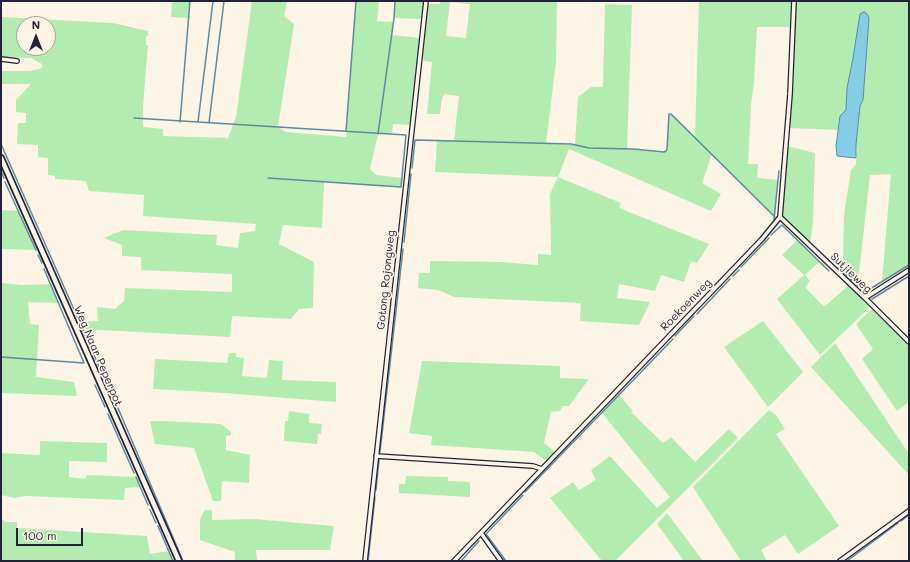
<!DOCTYPE html>
<html>
<head>
<meta charset="utf-8">
<style>
	body { margin:0 }
	#map { position:relative; width:910px; height:562px; overflow:hidden; background:#fcf5e5; font-family:Mali,sans-serif }
	canvas { display:block }
	.frame { position:absolute; inset:0; border:2px solid #22223b; pointer-events:none }
	.north { position:absolute; left:16px; top:16px; width:40px; height:40px; box-sizing:border-box; background:#fcf5e5; border:1px solid #a5a1a1; border-radius:50%; rotate:0deg; font-size:11px; font-weight:700; line-height:16px; text-align:center; color:#22223b }
	.north::after { content:''; display:block; margin:auto; width:14px; height:18px; background:#22223b; clip-path:polygon(50% 0,100% 100%,50% 72%,0 100%) }
	.scale { position:absolute; left:16px; top:528px; width:67px; height:18px; box-sizing:border-box; border:2px solid #22223b; border-top:0; padding-left:5px; font-size:12px; line-height:14px; white-space:nowrap; color:#22223b; -webkit-text-stroke:3px #fcf5e5; paint-order:stroke }
</style>
</head>
<body>
<div id="map">
<canvas width="910" height="562"></canvas>
<div class="frame"></div>
<div class="north">N</div>
<div class="scale">100 m</div>
</div>
<script>
const ctx = document.querySelector('canvas').getContext('2d');
ctx.lineJoin = 'round';
function fill(path, color) { ctx.fillStyle = color; ctx.fill(path, 'evenodd'); }
const shape = rows => new Path2D(rows.map(r => 'M' + r).join(''));
function trace(path, color, width, dash) { ctx.strokeStyle = color; ctx.lineWidth = width; ctx.lineCap = dash ? 'butt' : 'round'; ctx.setLineDash(dash || []); ctx.stroke(path); }
function drawText(font, color, halo, rows, align = 'center') {
  ctx.font = font + ' Mali,sans-serif'; ctx.lineWidth = 3.5; ctx.setLineDash([]); ctx.textBaseline = 'middle'; ctx.strokeStyle = halo; ctx.fillStyle = color; for (const [text, x, y, turn = 0] of rows) {
    ctx.save(); ctx.translate(x, y); ctx.rotate((+turn || 0) * Math.PI / 180); ctx.textAlign = isNaN(turn) ? turn : align; if (halo) ctx.strokeText(text, 0, 0); ctx.fillText(text, 0, 0); ctx.restore();
  }
}
const green = shape([
	[172,1,190,1,189,18,171,17],
	[252,1,287,1,284,16,294,24,278,127,286,132,346,137,356,1,379,1,377,21,393,22,392,35,420,38,410,125,393,124,392,134,378,134,370,169,376,175,402,178,401,187,324,182,322,228,283,225,279,244,314,262,313,308,299,309,291,319,232,316,230,337,83,329,80,322,98,321,97,307,115,309,124,301,125,288,232,292,232,274,141,270,141,257,122,256,122,245,104,238,123,230,217,235,216,245,238,248,240,233,255,231,256,224,143,216,144,195,89,191,86,181,55,179,55,176,48,175,48,158,38,157,38,145,17,144,18,123,26,123,26,113,16,112,16,100,31,84,2,84,2,71,30,71,42,68,42,64,31,58,1,57,1,17,113,23,148,31,148,36,146,36,146,45,148,45,143,106,143,127,163,129,163,136,228,138,236,117],
	[24,24,48,24,48,48,24,48],
	[395,1,425,1,423,17,419,19,394,18],
	[441,1,557,1,556,62,546,143,575,145,578,97,591,87,603,87,605,4,632,5,627,149,664,152,666,151,667,149,669,114,671,114,695,137,699,1,792,1,791,27,757,27,754,82,751,105,748,164,758,164,757,178,778,180,775,217,712,154,702,183,721,194,711,211,569,149,558,177,621,203,619,208,709,244,697,263,691,261,684,282,661,275,655,291,619,284,617,298,650,302,639,325,580,321,581,303,454,297,438,290,418,288,419,273,430,273,430,261,500,262,538,265,538,254,551,255,550,194,558,177,435,172,437,140,454,141,459,96,445,94,442,98,440,114,427,114,432,62,421,60,428,4,440,4],
	[450,2,470,4,466,38,446,36],
	[796,1,909,1,909,265,882,281,891,174,870,175,859,273,856,276,855,284,838,268,843,262,844,214,851,170,856,164,857,150,856,145,860,106,863,100,853,58,847,88,846,110,840,116,839,130,788,128,792,93],
	[787,146,815,153,813,222,810,243,781,217],
	[1,210,19,211,36,250,1,249],
	[797,240,819,262,805,275,810,281,805,287,824,307,849,285,869,305,869,308,820,355,777,299,804,275,782,255],
	[1,283,22,285,51,284,59,303,28,302,30,324,39,325,36,377,74,382,77,396,1,393],
	[872,309,909,345,909,402,897,411,862,359,873,349,856,324],
	[763,321,803,372,768,407,724,347],
	[835,343,909,454,909,475,811,367],
	[229,353,236,353,236,357,244,358,242,376,267,378,269,360,283,361,282,380,336,382,336,402,225,393,153,389,155,359,227,363],
	[422,361,560,366,560,378,589,379,569,406,563,406,560,411,551,412,544,443,555,452,546,461,534,452,431,445,432,436,409,433],
	[619,395,633,411,631,412,663,443,671,437,695,462,729,429,738,438,615,561,602,561,550,498,573,482,579,490,596,480,591,470,610,456,657,508,670,497,602,413],
	[769,410,776,415,785,429,776,434,839,526,798,554,785,535,761,550,767,561,741,561,693,487],
	[289,411,309,414,309,423,322,424,321,434,318,434,317,444,284,441,285,421,288,421],
	[150,421,165,421,221,424,231,432,231,435,226,436,226,450,250,455,249,483,222,481,221,501,213,501,194,448,155,444],
	[40,441,107,443,107,462,69,461,69,477,86,479,87,475,136,477,140,487,125,488,124,500,26,496,14,498,1,495,1,453,40,455],
	[406,476,448,477,448,481,470,482,470,497,399,493,399,484,405,484],
	[205,510,212,510,212,520,254,519,334,526,330,550,256,550,257,561,235,561,235,552,200,540,200,519],
	[667,513,703,561,684,561,657,524],
	[1,518,5,522,17,522,17,528,147,536,150,554,169,551,173,561,1,561]
]);
const water = shape([
	[864,12,867,14,869,18,863,100,860,106,856,145,856,158,837,156,836,146,840,116,846,110,847,88,853,58,860,14,864,12]
]);
const stream = shape([
	[134,118,406,135,401,187,268,178],
	[180,122,190,1],
	[198,122,213,1],
	[209,123,224,1],
	[346,131,356,1],
	[378,134,394,18,395,1],
	[1,144,113,398],
	[412,168,415,140,571,144,589,148,633,149,664,152,666,151,667,149,669,114,671,114,775,217],
	[1,171,4,178],
	[5,182,36,250],
	[774,219,779,171],
	[771,235,782,225,829,271],
	[404,242,411,174],
	[38,255,42,263],
	[741,267,769,238],
	[838,268,865,292,909,265],
	[733,276,739,270],
	[872,299,909,276],
	[697,314,730,279],
	[675,336,694,316],
	[1,357,84,363,44,269],
	[95,385,105,407],
	[114,400,117,406],
	[118,408,183,561],
	[108,414,134,473],
	[380,452,403,249],
	[136,477,148,505],
	[376,490,379,460],
	[525,492,673,339],
	[150,510,156,523],
	[901,521,909,515],
	[158,526,173,561],
	[368,561,375,497],
	[461,561,479,541],
	[506,561,486,534,523,495],
	[847,561,898,523]
]);
const minor = shape([
	[1,59,17,61],
	[780,217,865,298,909,342],
	[865,298,909,270],
	[376,456,533,466,542,469],
	[481,533,501,561],
	[365,561,426,1],
	[454,561,762,239,780,217,790,94,794,1],
	[840,561,909,511]
]);
const tertiary = shape([
	[1,158,179,561]
]);
const streetNames = [
	["Sutjieweg",851,273,44],
	["Gotong Rojongweg",386,280,-84],
	["Roekoenweg",686,305,-46],
	["Weg Naar Peperpot",98,356,67]
];
fill(green, '#b2ecb0');
fill(water, '#84cde5');
trace(water, '#5d89a1', 1);
trace(stream, '#5d89a1', 1.5);
trace(minor, '#22223b', 6);
trace(tertiary, '#22223b', 8);
trace(minor, '#fcf5e5', 3.5);
trace(tertiary, '#fcf5e5', 4.5);
drawText('11px', '#22223b', '#fcf5e5', streetNames);
</script>
</body>
</html>
